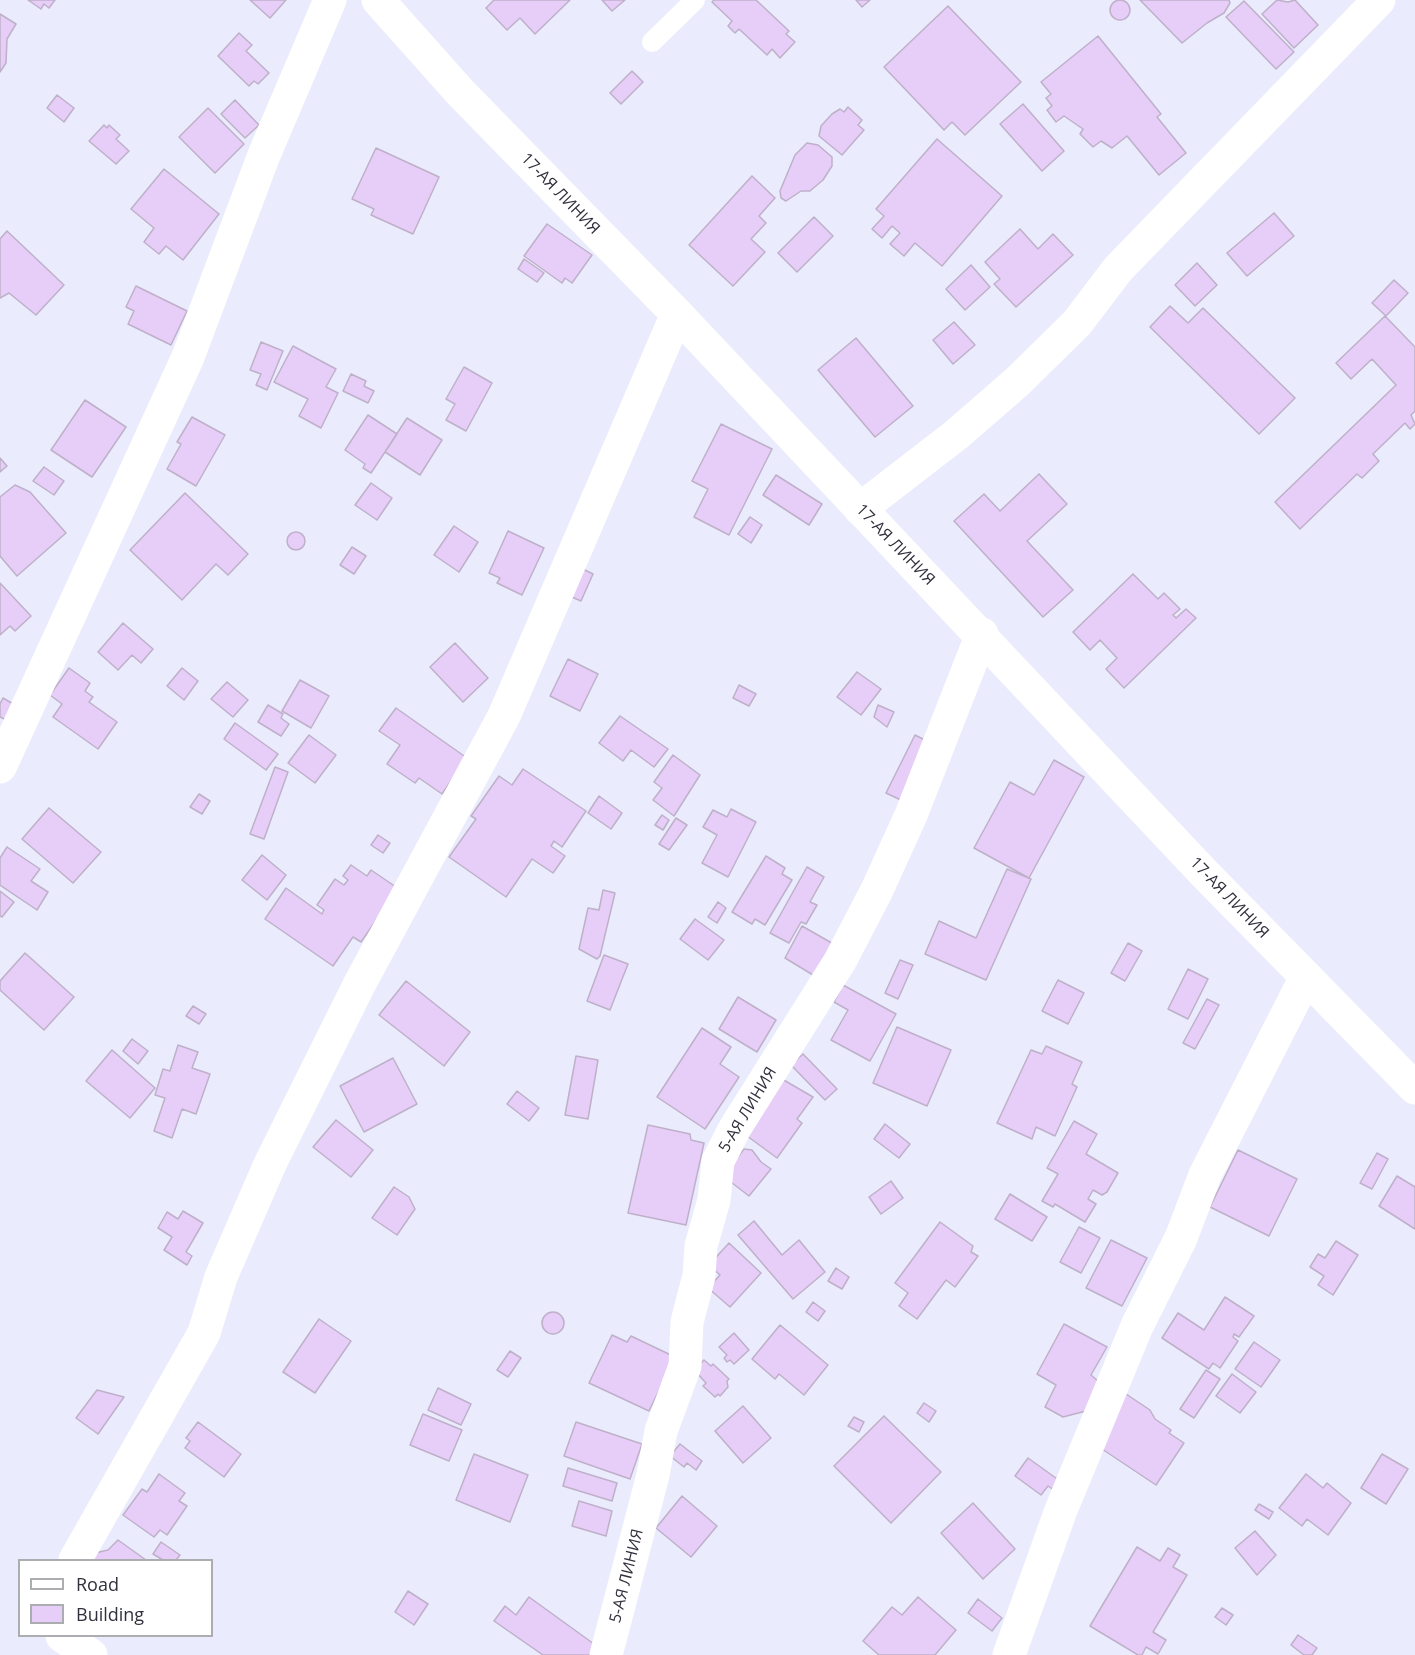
<!DOCTYPE html>
<html>
<head>
<meta charset="utf-8">
<style>
	body { margin:0 }
	#map { position:relative; width:1415px; height:1655px; overflow:hidden; background:#eaecfd; font-family:"Open Sans",sans-serif }
	canvas { display:block }
	.legend { position:absolute; left:18px; top:1559px; width:195px; height:78px; box-sizing:border-box; background:#fff; border:2px solid #acadb1; margin:0; padding:8px 10px; list-style:none; font-size:18px; color:#30313c }
	.legend li { display:flex; align-items:center; gap:12px; height:30px }
	.legend b { width:30px; border:2px solid #acadb1 }
</style>
</head>
<body>
<div id="map">
<canvas width="1415" height="1655"></canvas>
<ul class="legend">
<li><b style="height:8px;background:#fff"></b>Road</li>
<li><b style="height:16px;background:#e7cef8"></b>Building</li>
</ul>
</div>
<script>
const ctx = document.querySelector('canvas').getContext('2d');
ctx.lineJoin = 'round';
function fill(path, color) { ctx.fillStyle = color; ctx.fill(path, 'evenodd'); }
const shape = rows => new Path2D(rows.map(r => 'M' + r).join(''));
function trace(path, color, width, dash) { ctx.strokeStyle = color; ctx.lineWidth = width; ctx.lineCap = dash ? 'butt' : 'round'; ctx.setLineDash(dash || []); ctx.stroke(path); }
function drawText(font, color, halo, rows, align = 'center') {
  ctx.font = font + ' "Open Sans",sans-serif'; ctx.lineWidth = 6; ctx.setLineDash([]); ctx.textBaseline = 'middle'; ctx.strokeStyle = halo; ctx.fillStyle = color; for (const [text, x, y, turn = 0] of rows) {
    ctx.save(); ctx.translate(x, y); ctx.rotate((+turn || 0) * Math.PI / 180); ctx.textAlign = isNaN(turn) ? turn : align; if (halo) ctx.strokeText(text, 0, 0); ctx.fillText(text, 0, 0); ctx.restore();
  }
}
const building = shape([
	'1110 10a10 10 0 1 1 20 0a10 10 0 1 1-20 0Z',
	[28,0,55,0,49,8,44,4,41,9,28,0],
	[250,0,286,0,270,18,250,0],
	[494,0,570,0,535,34,520,18,507,30,486,8,494,0],
	[602,0,625,0,612,11,602,0],
	[714,0,756,0,789,31,786,34,795,42,780,58,772,49,767,55,739,29,735,33,728,26,732,21,712,2,714,0],
	[856,0,870,0,862,7,856,0],
	[1140,0,1229,0,1230,3,1224,13,1207,23,1182,43,1140,0],
	[1277,0,1288,2,1295,0,1318,25,1294,48,1262,14,1277,0],
	[1244,1,1294,52,1276,69,1226,17,1244,1],
	[948,6,1021,82,965,135,952,122,944,130,884,67,948,6],
	[0,14,16,24,7,39,6,63,0,72,0,14],
	[239,33,252,45,246,51,269,73,258,84,254,81,249,86,218,56,239,33],
	[1098,36,1161,114,1157,117,1186,153,1159,175,1127,136,1112,148,1101,141,1093,147,1080,134,1083,129,1064,116,1056,122,1047,110,1052,106,1046,98,1051,94,1041,82,1098,36],
	[632,71,643,82,621,104,610,93,632,71],
	[57,95,74,108,64,122,47,108,57,95],
	[235,100,259,125,245,138,221,114,235,100],
	[1023,104,1064,151,1042,171,1000,124,1023,104],
	[848,107,862,120,858,125,864,130,842,155,819,136,821,126,832,114,840,109,844,112,848,107],
	[208,108,244,144,215,173,179,137,208,108],
	[104,125,107,128,109,125,120,135,116,139,129,151,116,164,89,141,104,125],
	[937,139,1002,196,942,266,915,243,904,256,890,244,900,233,892,226,882,238,872,229,884,216,876,209,937,139],
	[807,143,818,145,832,157,832,166,823,180,810,191,801,191,786,201,781,198,780,191,795,155,807,143],
	[376,148,439,177,413,234,371,215,374,209,352,199,376,148],
	[164,169,219,214,183,260,166,246,159,254,144,242,154,228,131,209,164,169],
	[752,176,775,198,759,216,766,223,751,239,765,252,733,286,689,245,752,176],
	[1274,213,1294,236,1247,276,1227,253,1274,213],
	[814,217,833,236,797,272,778,253,814,217],
	[547,224,592,255,572,283,565,278,562,283,524,256,547,224],
	[1020,229,1038,249,1053,234,1073,255,1016,307,994,284,1000,279,985,262,1020,229],
	[7,231,64,285,36,315,9,293,0,298,0,239,7,231],
	[524,259,544,273,537,282,518,269,524,259],
	[1197,263,1217,285,1195,306,1175,285,1197,263],
	[971,265,990,287,965,310,946,289,971,265],
	[1394,280,1408,293,1386,316,1372,303,1394,280],
	[136,286,187,311,171,345,128,324,134,311,126,307,136,286],
	[1170,306,1188,323,1203,308,1295,398,1259,434,1150,327,1170,306],
	[1385,316,1415,347,1415,411,1411,415,1415,424,1410,429,1405,423,1373,454,1379,461,1362,478,1357,474,1300,529,1275,502,1396,385,1372,359,1351,379,1336,363,1385,316],
	[954,322,975,345,953,364,933,340,954,322],
	[856,338,913,406,875,437,818,370,856,338],
	[261,342,283,351,267,390,256,385,261,374,250,370,261,342],
	[293,346,336,369,326,387,338,393,321,428,299,416,308,399,274,382,293,346],
	[464,367,492,383,466,431,446,420,455,404,446,399,464,367],
	[351,374,366,381,364,386,374,391,368,403,343,391,351,374],
	[85,400,126,427,92,477,51,450,85,400],
	[368,415,397,434,371,473,363,468,365,464,345,450,368,415],
	[192,417,225,435,196,486,167,469,181,444,177,442,192,417],
	[407,418,442,440,420,475,385,452,407,418],
	[721,424,772,449,729,535,694,517,708,489,692,481,721,424],
	[0,458,7,466,0,472,0,458],
	[44,467,64,481,54,495,33,481,44,467],
	[1039,474,1067,504,1027,541,1073,590,1043,617,954,521,984,494,1000,511,1039,474],
	[776,475,822,504,809,525,763,495,776,475],
	[371,483,392,498,377,520,355,505,371,483],
	[15,485,30,492,66,533,17,576,0,556,0,497,15,485],
	[185,493,248,554,228,575,216,564,182,600,130,550,185,493],
	[750,517,762,525,751,543,738,534,750,517],
	[454,526,478,542,459,572,434,555,454,526],
	[508,531,544,548,522,595,497,583,500,578,489,573,508,531],
	'287 541a9 9 0 1 1 18 0a9 9 0 1 1-18 0Z',
	[352,547,366,556,354,574,340,565,352,547],
	[579,567,593,574,581,601,567,595,579,567],
	[1133,574,1158,599,1164,593,1180,609,1173,615,1176,618,1186,609,1196,618,1124,688,1106,669,1117,658,1100,640,1090,650,1073,632,1133,574],
	[0,583,31,616,15,631,10,626,0,635,0,583],
	[123,623,153,649,141,663,132,655,118,670,98,652,123,623],
	[455,643,488,678,463,702,430,667,455,643],
	[568,659,598,674,580,711,550,696,568,659],
	[69,668,90,683,85,691,93,697,89,702,117,722,98,749,53,717,62,704,50,695,69,668],
	[182,668,198,681,184,700,167,686,182,668],
	[857,672,881,689,861,715,837,697,857,672],
	[300,680,329,696,311,728,282,711,300,680],
	[227,682,248,700,233,717,211,699,227,682],
	[739,685,756,694,749,706,733,698,739,685],
	[3,698,15,705,6,720,0,717,0,704,3,698],
	[268,705,283,714,281,718,289,724,281,736,258,722,268,705],
	[878,705,894,712,887,727,874,717,878,705],
	[396,708,467,758,442,794,419,778,415,783,387,764,400,745,379,731,396,708],
	[620,716,668,749,654,767,631,750,623,761,599,743,620,716],
	[235,723,278,754,266,770,224,739,235,723],
	[309,735,336,755,315,783,288,763,309,735],
	[915,735,933,744,905,802,886,793,915,735],
	[673,755,700,775,674,816,653,800,662,788,654,782,673,755],
	[1054,760,1084,777,1029,878,974,848,1010,782,1034,795,1054,760],
	[275,767,288,772,264,839,250,834,275,767],
	[523,769,586,811,562,847,554,841,551,846,565,856,553,873,532,859,506,897,449,857,476,819,471,816,499,776,512,785,523,769],
	[199,794,210,801,202,814,190,807,199,794],
	[599,796,622,813,611,829,588,813,599,796],
	[49,808,101,852,73,883,22,839,49,808],
	[731,809,756,822,728,877,702,863,717,835,703,827,713,810,727,817,731,809],
	[662,815,669,820,663,830,655,825,662,815],
	[676,818,687,825,669,850,659,844,676,818],
	[378,835,390,843,383,853,371,845,378,835],
	[7,847,40,869,31,881,48,892,37,910,0,885,0,858,7,847],
	[262,855,286,875,267,900,242,880,262,855],
	[766,856,785,868,782,874,792,880,765,925,755,919,752,924,732,912,766,856],
	[351,865,367,876,371,870,402,891,386,906,361,942,353,937,333,966,265,919,286,888,322,914,324,910,317,905,335,879,344,885,348,880,343,876,351,865],
	[807,867,824,877,810,902,817,905,806,924,801,922,789,943,770,933,807,867],
	[1007,869,1031,879,986,980,925,954,939,921,976,938,1007,869],
	[603,890,615,893,600,956,597,959,579,949,588,908,599,910,603,890],
	[0,891,14,902,2,917,0,916,0,891],
	[718,902,726,908,717,923,708,917,718,902],
	[695,919,724,940,708,960,680,939,695,919],
	[802,926,837,946,818,978,785,958,802,926],
	[1128,943,1142,951,1125,981,1111,973,1128,943],
	[25,953,74,997,44,1030,0,990,0,981,25,953],
	[604,955,628,964,610,1010,587,1001,604,955],
	[900,960,913,965,898,999,885,993,900,960],
	[1188,969,1208,979,1188,1019,1168,1009,1188,969],
	[1058,980,1084,993,1068,1024,1042,1011,1058,980],
	[406,981,470,1032,444,1066,379,1015,406,981],
	[843,985,896,1014,870,1061,831,1040,848,1010,834,1002,843,985],
	[738,997,776,1020,757,1052,719,1029,738,997],
	[1207,999,1219,1005,1195,1049,1183,1043,1207,999],
	[193,1006,206,1014,199,1024,186,1016,193,1006],
	[897,1027,951,1050,927,1106,873,1083,897,1027],
	[702,1028,731,1047,720,1064,739,1077,705,1129,657,1097,702,1028],
	[132,1039,148,1051,138,1064,123,1051,132,1039],
	[178,1045,198,1052,192,1068,210,1074,196,1114,182,1109,172,1138,154,1131,165,1098,155,1095,163,1069,170,1071,178,1045],
	[1046,1046,1082,1062,1072,1084,1077,1087,1055,1136,1036,1127,1032,1139,997,1123,1031,1050,1042,1054,1046,1046],
	[112,1050,155,1088,130,1118,86,1081,112,1050],
	[803,1054,837,1089,825,1100,791,1065,803,1054],
	[576,1056,598,1060,588,1119,565,1115,576,1056],
	[393,1058,417,1104,364,1132,340,1086,393,1058],
	[782,1079,813,1097,797,1119,802,1123,777,1158,747,1136,782,1079],
	[517,1091,539,1108,529,1121,507,1104,517,1091],
	[336,1120,373,1150,351,1177,313,1147,336,1120],
	[1074,1121,1097,1134,1086,1154,1118,1173,1107,1192,1102,1195,1093,1190,1088,1199,1096,1204,1085,1222,1055,1204,1053,1207,1042,1201,1058,1174,1047,1168,1074,1121],
	[885,1124,910,1144,899,1158,874,1139,885,1124],
	[648,1125,690,1134,691,1140,704,1143,686,1225,628,1213,648,1125],
	[744,1149,752,1150,761,1162,771,1169,749,1196,723,1176,744,1149],
	[1238,1150,1297,1179,1269,1236,1210,1207,1238,1150],
	[1377,1153,1388,1159,1372,1189,1360,1183,1377,1153],
	[1397,1176,1415,1187,1415,1229,1379,1206,1397,1176],
	[891,1181,903,1198,881,1214,869,1197,891,1181],
	[394,1187,409,1197,415,1209,397,1235,372,1218,394,1187],
	[1010,1194,1047,1217,1032,1241,995,1219,1010,1194],
	[183,1211,203,1223,186,1252,192,1256,187,1265,164,1250,172,1237,158,1228,167,1212,178,1219,183,1211],
	[754,1221,782,1255,799,1240,825,1272,793,1299,738,1235,754,1221],
	[940,1222,973,1246,971,1252,978,1256,955,1287,946,1280,917,1319,899,1306,908,1293,895,1283,940,1222],
	[1079,1227,1100,1238,1081,1273,1060,1262,1079,1227],
	[1111,1240,1147,1258,1122,1306,1086,1288,1111,1240],
	[1336,1241,1358,1255,1333,1295,1318,1285,1324,1276,1310,1267,1318,1254,1325,1258,1336,1241],
	[729,1243,761,1273,730,1307,708,1288,720,1275,709,1265,729,1243],
	[836,1268,849,1277,842,1289,828,1281,836,1268],
	[1225,1297,1254,1316,1239,1337,1234,1334,1233,1337,1238,1341,1220,1368,1213,1363,1209,1369,1162,1338,1178,1313,1204,1330,1225,1297],
	[813,1302,825,1311,818,1321,806,1312,813,1302],
	'542 1323a11 11 0 1 1 22 0a11 11 0 1 1-22 0Z',
	[319,1319,351,1341,315,1393,283,1372,319,1319],
	[1064,1324,1107,1347,1091,1375,1099,1382,1086,1411,1063,1417,1045,1407,1056,1385,1037,1374,1064,1324],
	[780,1325,828,1365,804,1395,779,1374,775,1379,752,1359,780,1325],
	[734,1333,749,1350,734,1364,730,1360,727,1362,724,1358,727,1355,719,1347,734,1333],
	[612,1335,627,1342,631,1336,675,1357,649,1411,589,1383,612,1335],
	[1254,1342,1280,1360,1261,1387,1235,1369,1254,1342],
	[510,1351,521,1358,508,1377,497,1370,510,1351],
	[704,1360,711,1366,713,1364,729,1379,727,1381,728,1387,720,1396,718,1394,715,1397,703,1386,706,1383,694,1370,704,1360],
	[1206,1370,1220,1379,1194,1418,1180,1409,1206,1370],
	[1232,1374,1256,1392,1240,1413,1216,1396,1232,1374],
	[438,1388,471,1404,461,1425,428,1410,438,1388],
	[97,1390,124,1397,98,1434,76,1418,97,1390],
	[1126,1394,1150,1410,1155,1419,1171,1430,1169,1433,1184,1443,1156,1485,1093,1443,1126,1394],
	[924,1403,936,1411,929,1422,917,1413,924,1403],
	[743,1406,771,1438,743,1463,715,1431,743,1406],
	[423,1414,462,1430,449,1461,410,1445,423,1414],
	[884,1416,941,1472,891,1523,834,1466,884,1416],
	[854,1417,864,1422,859,1432,848,1426,854,1417],
	[198,1422,241,1454,224,1477,185,1448,190,1441,186,1438,198,1422],
	[576,1422,642,1444,630,1479,564,1456,576,1422],
	[680,1444,702,1461,696,1470,687,1463,684,1467,670,1456,680,1444],
	[474,1454,528,1475,510,1522,456,1500,474,1454],
	[1382,1454,1408,1469,1386,1504,1361,1488,1382,1454],
	[1028,1458,1060,1481,1054,1490,1048,1486,1041,1495,1015,1476,1028,1458],
	[568,1468,617,1483,612,1501,563,1486,568,1468],
	[159,1474,185,1493,179,1501,187,1506,167,1535,160,1530,154,1537,123,1515,142,1489,147,1492,159,1474],
	[1306,1474,1323,1488,1327,1483,1351,1503,1328,1535,1307,1519,1302,1526,1279,1508,1306,1474],
	[682,1496,717,1526,691,1557,656,1528,682,1496],
	[579,1501,612,1511,606,1536,572,1526,579,1501],
	[973,1503,1015,1549,983,1579,941,1533,973,1503],
	[1259,1504,1273,1512,1269,1519,1255,1510,1259,1504],
	[1255,1531,1276,1555,1257,1575,1235,1548,1255,1531],
	[118,1540,146,1560,90,1560,95,1553,108,1550,118,1540],
	[161,1542,180,1555,176,1560,163,1560,153,1554,161,1542],
	[1137,1547,1160,1561,1168,1548,1180,1555,1173,1567,1187,1575,1153,1632,1166,1640,1158,1654,1146,1647,1142,1655,1138,1655,1090,1626,1137,1547],
	[408,1591,428,1604,414,1625,395,1612,408,1591],
	[529,1597,594,1644,590,1655,543,1655,494,1621,505,1606,516,1615,529,1597],
	[918,1597,956,1630,935,1655,879,1655,863,1641,892,1607,902,1615,918,1597],
	[978,1599,1002,1618,992,1631,968,1613,978,1599],
	[1222,1608,1233,1615,1226,1625,1215,1617,1222,1608],
	[1298,1635,1317,1648,1312,1655,1304,1655,1291,1645,1298,1635]
]);
const service = shape([
	[652,42,695,0]
]);
const minor = shape([
	[860,509,956,435,1018,381,1077,323,1118,269,1379,0],
	[0,767,188,357,264,155,330,0],
	[75,1560,204,1333,221,1277,270,1164,359,985,504,716,677,314],
	[62,1636,91,1655],
	[606,1655,653,1475,661,1431,685,1366,687,1322,699,1276,701,1246,714,1200,718,1161,735,1128,840,961,877,890,911,815,982,634],
	[1009,1655,1061,1510,1137,1326,1181,1238,1205,1175,1306,977]
]);
const tertiary = shape([
	[378,0,460,92,677,314,1204,873,1415,1088]
]);
const streetNames = [
	["17-АЯ ЛИНИЯ",560,194,46],
	["17-АЯ ЛИНИЯ",895,545,46],
	["17-АЯ ЛИНИЯ",1229,898,46],
	["5-АЯ ЛИНИЯ",748,1110,-59],
	["5-АЯ ЛИНИЯ",627,1576,-76]
];
fill(building, '#e7cef8');
trace(building, '#bfb0c9', 1.5);
trace(service, '#fff', 20);
trace(minor, '#fff', 33);
trace(tertiary, '#fff', 33);
drawText('16px', '#30313c', '#fff', streetNames);
</script>
</body>
</html>
